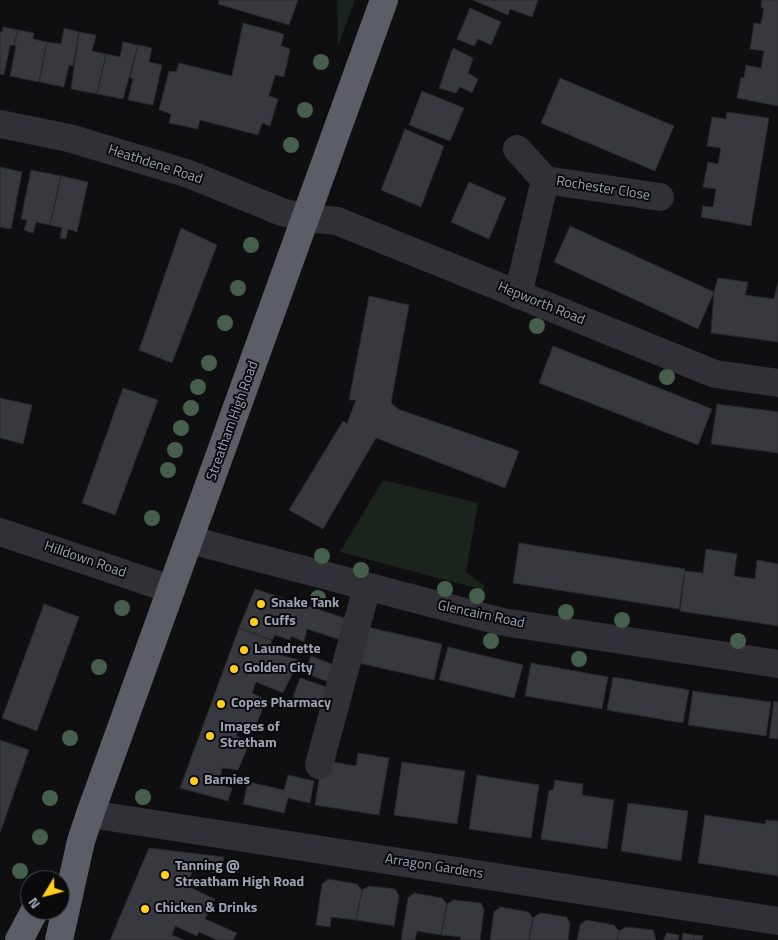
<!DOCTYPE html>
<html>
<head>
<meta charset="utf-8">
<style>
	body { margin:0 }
	#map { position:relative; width:778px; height:940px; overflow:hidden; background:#0f0f11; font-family:"Titillium Web",sans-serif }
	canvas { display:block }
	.north { position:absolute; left:20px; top:870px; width:50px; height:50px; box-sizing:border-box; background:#0a0a0c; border:1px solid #45474f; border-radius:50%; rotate:233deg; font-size:14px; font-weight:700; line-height:20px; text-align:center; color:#9ea2b3 }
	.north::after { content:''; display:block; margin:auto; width:18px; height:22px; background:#ffcf19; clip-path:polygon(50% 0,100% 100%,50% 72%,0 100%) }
</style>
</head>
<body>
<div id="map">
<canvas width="778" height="940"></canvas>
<div class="north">N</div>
</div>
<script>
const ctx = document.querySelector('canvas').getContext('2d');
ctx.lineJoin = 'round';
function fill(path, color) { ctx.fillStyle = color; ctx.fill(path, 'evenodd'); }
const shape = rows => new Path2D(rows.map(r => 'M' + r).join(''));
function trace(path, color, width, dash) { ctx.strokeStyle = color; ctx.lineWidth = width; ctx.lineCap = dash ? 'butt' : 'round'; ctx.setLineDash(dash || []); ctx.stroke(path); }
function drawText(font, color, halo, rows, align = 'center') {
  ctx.font = font + ' "Titillium Web",sans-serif'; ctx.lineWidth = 4; ctx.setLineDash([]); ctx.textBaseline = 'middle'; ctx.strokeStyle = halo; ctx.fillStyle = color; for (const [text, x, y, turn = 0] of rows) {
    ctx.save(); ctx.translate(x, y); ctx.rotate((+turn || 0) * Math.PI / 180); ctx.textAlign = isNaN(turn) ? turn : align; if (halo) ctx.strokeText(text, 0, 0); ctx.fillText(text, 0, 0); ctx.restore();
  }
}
const green = shape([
	[338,0,355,0,338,46,337,2],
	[383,480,478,503,466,572,485,586,483,590,340,552]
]);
const building = shape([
	[219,0,298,0,289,25,218,4,219,0],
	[473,0,538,0,532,17,510,9,508,15,473,0],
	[762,0,778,0,778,106,737,98,741,77,744,78,746,65,761,68,764,51,750,49,754,23,761,24,764,8,761,8,762,0],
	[470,8,501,22,491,45,478,39,474,46,457,39,470,8],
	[243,23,284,34,281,46,290,49,284,77,275,75,269,96,278,99,270,126,262,123,258,135,200,120,198,129,169,123,171,114,159,110,169,71,176,72,179,63,232,76,243,23],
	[3,27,18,30,14,45,10,45,4,75,0,74,0,32,2,32,3,27],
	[64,28,79,32,73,66,69,65,64,87,39,82,47,42,61,44,64,28],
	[18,30,34,33,33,39,47,42,39,82,10,76,16,46,14,45,18,30],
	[79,32,96,35,92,51,106,54,97,94,71,89,79,32],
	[123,42,138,45,123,99,97,94,106,54,120,57,123,42],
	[138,45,152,48,149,62,162,65,153,105,128,100,133,78,130,78,138,45],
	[453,48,473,58,468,73,478,79,472,93,460,87,456,93,439,88,453,48],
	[560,78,674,126,655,171,541,123,560,78],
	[422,91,464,108,450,141,409,125,422,91],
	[727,112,769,118,751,226,701,217,703,206,713,207,716,189,703,187,708,162,718,164,721,148,707,146,712,117,726,119,727,112],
	[405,129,444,146,421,207,381,190,405,129],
	[0,167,22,172,11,229,0,227,0,167],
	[31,170,61,176,50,225,36,222,33,233,24,230,27,220,21,219,31,170],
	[61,176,88,182,77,232,68,229,66,239,60,238,62,228,50,225,61,176],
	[469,182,506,198,489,239,451,222,469,182],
	[570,226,714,292,698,329,554,262,570,226],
	[181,228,217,245,172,363,139,350,181,228],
	[718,278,748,282,745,295,774,299,778,282,778,342,711,333,714,292,718,278],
	[369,296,409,305,391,403,398,409,519,451,505,488,376,438,323,529,289,510,343,421,347,424,356,400,349,400,369,296],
	[553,346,712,409,698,445,539,383,553,346],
	[123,388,158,400,115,515,82,503,123,388],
	[0,398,32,405,23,444,0,438,0,398],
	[717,404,778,412,778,453,711,444,717,404],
	[519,543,685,569,679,609,513,583,519,543],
	[706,549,737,554,734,576,755,579,757,560,778,564,778,626,680,611,685,571,703,573,706,549],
	[255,589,348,619,341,640,307,629,304,642,291,636,290,640,275,635,272,640,239,628,255,589],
	[44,604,79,617,37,731,2,718,44,604],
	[367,627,442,644,434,680,359,663,367,627],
	[239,628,272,640,269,652,299,660,283,693,256,682,252,693,266,700,254,730,241,725,236,736,250,742,238,770,222,768,219,784,232,788,228,801,180,788,239,628],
	[448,647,523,665,514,698,439,680,448,647],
	[311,656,337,666,331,683,305,673,311,656],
	[531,663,608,677,602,709,525,696,531,663],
	[613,677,689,690,683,723,607,710,613,677],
	[300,678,329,688,322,708,293,697,300,678],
	[693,691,771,702,766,736,688,725,693,691],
	[774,701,778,702,778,739,769,738,774,701],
	[0,740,29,750,0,833,0,740],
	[358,753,389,758,379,815,315,805,322,760,356,766,358,753],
	[402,762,465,771,457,824,394,815,402,762],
	[288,775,314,781,310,803,288,798,284,813,243,804,248,782,284,790,288,775],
	[477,775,539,785,531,838,469,829,477,775],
	[555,780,583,784,582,795,614,800,607,849,541,839,549,790,553,790,555,780],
	[628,803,688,811,681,861,621,851,628,803],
	[705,815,765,824,766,820,778,821,778,876,698,863,705,815],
	[149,848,224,857,222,874,193,869,187,886,215,899,205,919,237,933,233,940,217,940,199,932,197,936,175,926,172,935,184,940,110,940,149,848],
	[328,879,357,884,362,890,356,920,331,917,330,927,316,925,322,884,328,879],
	[369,886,395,889,399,896,394,926,356,920,362,890,369,886],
	[414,893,442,898,447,904,441,935,417,931,415,940,401,940,408,898,414,893],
	[454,900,481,903,484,910,480,940,460,940,461,937,441,935,447,904,454,900],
	[500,907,528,912,533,918,529,940,490,940,494,912,500,907],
	[540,913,567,917,570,924,568,940,529,940,533,918,540,913],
	[586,920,614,925,619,931,617,940,577,940,580,925,586,920],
	[626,927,653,930,656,940,617,940,619,931,626,927],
	[667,933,679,935,678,940,663,940,667,933],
	[683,933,694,935,693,940,682,940,683,933],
	[694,935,703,936,702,940,693,940,694,935]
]);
const minor = shape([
	[0,124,69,138,189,174,282,212,306,218,337,221,715,374,778,383],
	[517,149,545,180],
	[518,295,545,180,660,197],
	[0,532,170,589],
	[190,540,503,622,778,664],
	[319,765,367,587],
	[90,814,778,921]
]);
const highway = shape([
	[19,940,35,910],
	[59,940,81,841,90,814,384,0]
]);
const trees = [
	[321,62],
	[305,110],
	[291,145],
	[251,245],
	[238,288],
	[225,323],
	[537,326],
	[209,363],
	[667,377],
	[198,387],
	[191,408],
	[181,428],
	[175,450],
	[168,470],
	[152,518],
	[322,556],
	[361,570],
	[445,589],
	[477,596],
	[318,598],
	[122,608],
	[566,612],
	[622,620],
	[491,641],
	[738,641],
	[579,659],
	[99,667],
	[70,738],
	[143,797],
	[50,798],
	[40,837],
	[20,871]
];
const markers = [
	[261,604,5,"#ffcf19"],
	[254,622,5,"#ffcf19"],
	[244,650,5,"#ffcf19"],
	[234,669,5,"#ffcf19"],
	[221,704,5,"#ffcf19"],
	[210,736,5,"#ffcf19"],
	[194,781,5,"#ffcf19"],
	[165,875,5,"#ffcf19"],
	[145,909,5,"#ffcf19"]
];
const streetNames = [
	["Heathdene Road",155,165,18],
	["Rochester Close",603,189,9],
	["Hepworth Road",541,304,22],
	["Streatham High Road",233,421,-70],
	["Hilldown Road",85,560,19],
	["Glencairn Road",481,615,12],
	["Arragon Gardens",434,867,9]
];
const poiNames = [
	["Snake Tank",271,604],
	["Cuffs",264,622],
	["Laundrette",254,650],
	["Golden City",244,669],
	["Copes Pharmacy",231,704],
	["Images of",220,728],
	["Stretham",220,744],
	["Barnies",204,781],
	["Tanning @",175,867],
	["Streatham High Road",175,883],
	["Chicken & Drinks",155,909]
];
fill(green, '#1b231d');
fill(building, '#38393f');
trace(building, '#29292d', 1);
trace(minor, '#303036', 28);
trace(highway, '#5b5d67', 28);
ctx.fillStyle = '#465f4c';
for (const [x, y] of trees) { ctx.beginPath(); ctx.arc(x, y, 8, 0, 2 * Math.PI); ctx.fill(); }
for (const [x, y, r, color] of markers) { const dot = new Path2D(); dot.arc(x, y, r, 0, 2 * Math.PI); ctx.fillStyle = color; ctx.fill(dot); trace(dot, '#0a0a0c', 2); }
drawText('14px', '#9ea2b3', '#0a0a0c', streetNames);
drawText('bold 14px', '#9ea2b3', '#0a0a0c', poiNames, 'left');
</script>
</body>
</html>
